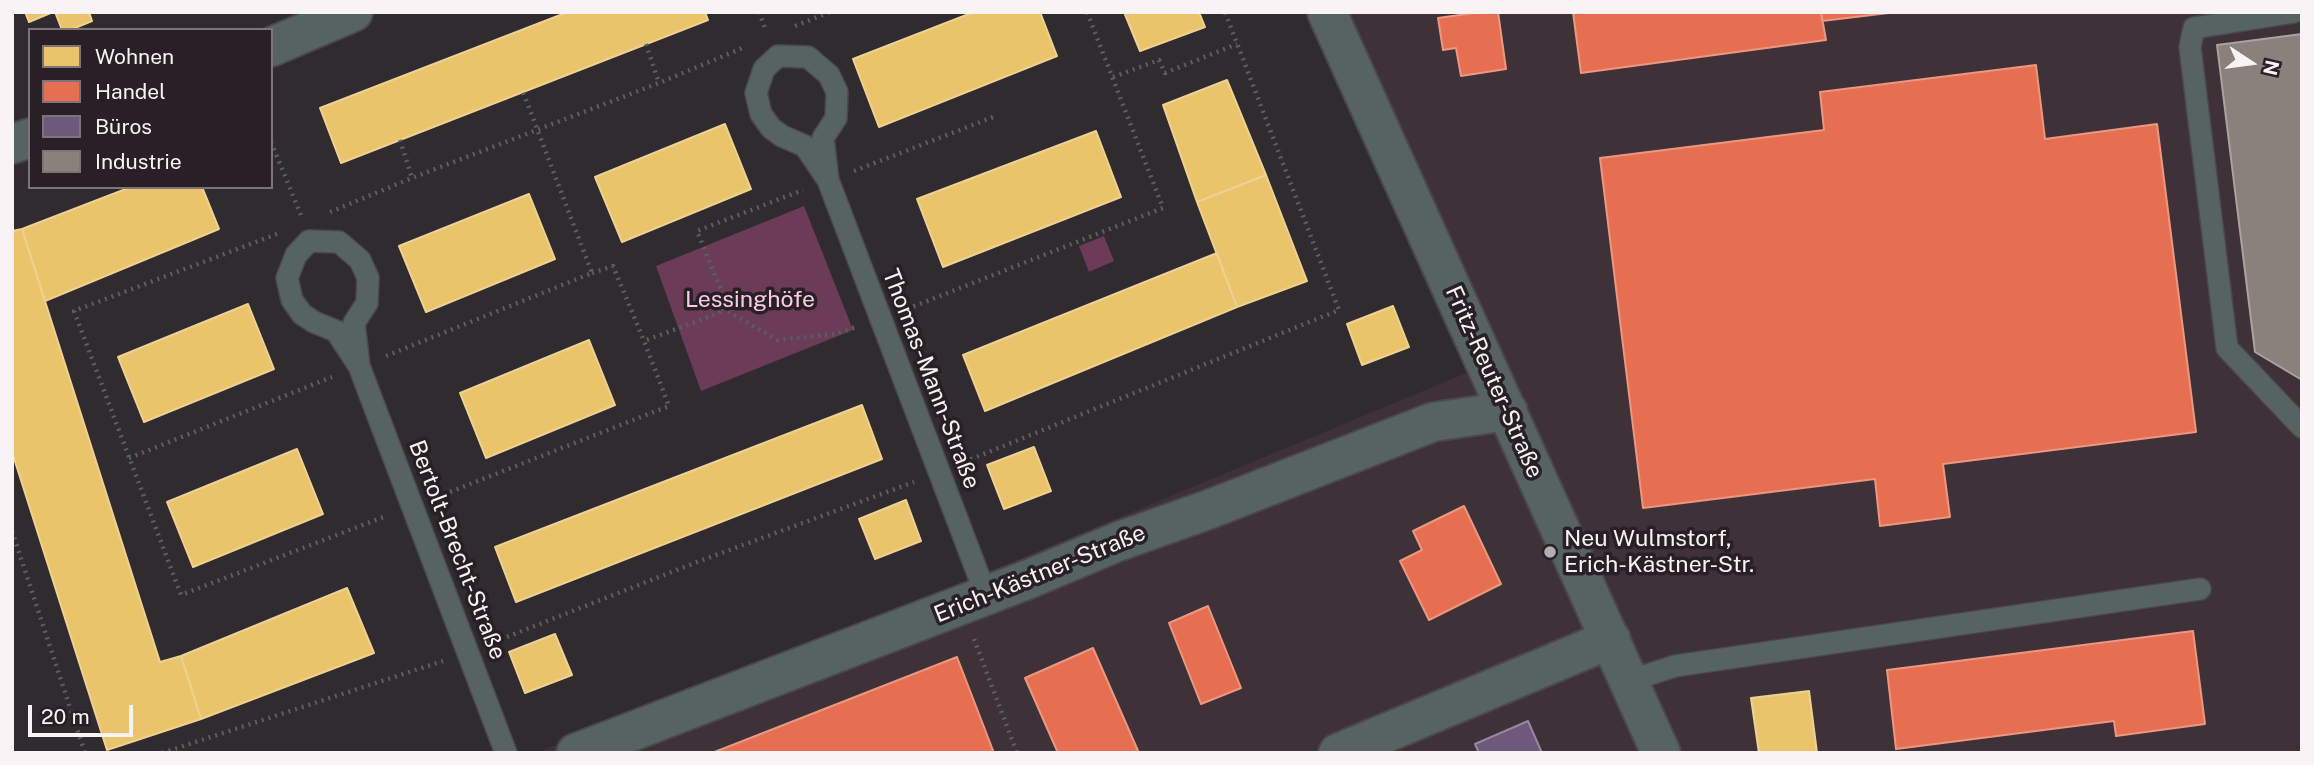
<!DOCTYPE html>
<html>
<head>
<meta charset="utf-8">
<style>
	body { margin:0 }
	#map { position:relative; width:2314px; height:765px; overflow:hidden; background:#302b2e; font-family:"Public Sans",sans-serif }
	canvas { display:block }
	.frame { position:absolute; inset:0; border:14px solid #f9f3f6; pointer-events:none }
	.legend { position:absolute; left:28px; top:28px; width:245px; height:161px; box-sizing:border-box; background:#282024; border:2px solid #7c7478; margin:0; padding:9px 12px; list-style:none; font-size:21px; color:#f9f3f6 }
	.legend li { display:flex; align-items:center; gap:14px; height:35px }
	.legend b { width:35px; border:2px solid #7c7478 }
	.north { position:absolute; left:2216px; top:28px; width:70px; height:70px; -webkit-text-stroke:5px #282024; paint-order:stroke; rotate:103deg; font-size:19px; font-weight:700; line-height:28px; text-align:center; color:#f9f3f6 }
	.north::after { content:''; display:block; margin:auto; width:24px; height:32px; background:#f9f3f6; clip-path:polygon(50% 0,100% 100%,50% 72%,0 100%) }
	.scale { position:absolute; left:28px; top:705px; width:105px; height:32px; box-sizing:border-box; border:4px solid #f9f3f6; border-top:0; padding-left:9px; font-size:21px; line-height:24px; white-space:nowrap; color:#f9f3f6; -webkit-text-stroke:5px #282024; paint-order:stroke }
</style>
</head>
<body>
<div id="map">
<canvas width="2314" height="765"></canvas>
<div class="frame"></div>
<ul class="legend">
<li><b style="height:19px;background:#e9c46a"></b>Wohnen</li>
<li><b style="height:19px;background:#e76f51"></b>Handel</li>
<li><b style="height:19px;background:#6d597a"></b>Büros</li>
<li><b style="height:19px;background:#8a817c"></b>Industrie</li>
</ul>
<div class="north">N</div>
<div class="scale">20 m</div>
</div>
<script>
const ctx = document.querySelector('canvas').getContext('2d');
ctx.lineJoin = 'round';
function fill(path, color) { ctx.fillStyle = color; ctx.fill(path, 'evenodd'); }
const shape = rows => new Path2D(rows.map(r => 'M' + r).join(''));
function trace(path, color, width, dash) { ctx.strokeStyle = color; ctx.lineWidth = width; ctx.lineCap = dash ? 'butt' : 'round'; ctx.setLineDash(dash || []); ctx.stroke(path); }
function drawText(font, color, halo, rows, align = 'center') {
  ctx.font = font + ' "Public Sans",sans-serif'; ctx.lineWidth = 7; ctx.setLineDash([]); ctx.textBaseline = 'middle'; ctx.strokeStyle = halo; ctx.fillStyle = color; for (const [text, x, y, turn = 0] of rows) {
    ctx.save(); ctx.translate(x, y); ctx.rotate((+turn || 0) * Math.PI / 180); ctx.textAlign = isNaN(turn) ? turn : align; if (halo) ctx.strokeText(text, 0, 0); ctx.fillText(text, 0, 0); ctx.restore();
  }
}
const built = shape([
	[1315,12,2302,12,2302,753,536,753,966,581,1471,371]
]);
const green = shape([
	[804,206,853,330,701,391,656,266],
	[1104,236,1114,261,1089,272,1079,246]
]);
const homes = shape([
	[25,12,53,12,29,22,25,12],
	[55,12,89,12,92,21,70,30,62,30,55,12],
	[568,12,705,12,708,20,341,163,320,108,568,12],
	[974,12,1040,12,1057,56,879,127,853,59,974,12],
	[1124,12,1199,12,1205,27,1140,51,1124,12],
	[1227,80,1266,175,1197,202,1163,105,1227,80],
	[725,124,751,189,622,242,595,177,725,124],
	[1096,131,1121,197,943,267,917,199,1096,131],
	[1266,175,1307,281,1237,307,1197,202,1266,175],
	[131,187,202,187,219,229,45,301,22,229,131,187],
	[529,194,555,259,426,312,399,246,529,194],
	[22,229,160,662,181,656,201,719,107,750,12,452,12,231,22,229],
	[1217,253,1237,307,985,411,963,355,1217,253],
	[248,304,274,369,144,422,118,357,248,304],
	[1393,306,1409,347,1362,365,1347,324,1393,306],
	[589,340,615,405,486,458,460,393,589,340],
	[862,405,882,459,516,602,495,547,862,405],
	[1034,447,1051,491,1004,509,987,465,1034,447],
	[297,449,323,514,193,567,167,502,297,449],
	[906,500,921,541,875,559,859,519,906,500],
	[347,588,374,653,201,719,181,656,347,588],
	[555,634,572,675,525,693,509,652,555,634],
	[1809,691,1817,753,1759,753,1751,698,1809,691]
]);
const shops = shape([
	[1481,12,1498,12,1506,69,1461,76,1456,48,1443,50,1438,18,1481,12],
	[1573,12,1821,12,1826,40,1581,73,1573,12],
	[1821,12,1897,12,1822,21,1821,12],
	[2036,65,2045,139,2157,124,2196,432,1943,464,1950,517,1880,526,1875,479,1643,508,1600,158,1824,130,1820,92,2036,65],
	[1464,506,1501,584,1429,620,1400,561,1422,550,1413,531,1464,506],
	[1208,606,1241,688,1201,704,1169,623,1208,606],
	[2193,631,2205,724,2116,736,2114,721,1896,749,1887,670,2193,631],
	[1093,648,1139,753,1058,753,1025,678,1093,648],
	[957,657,994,753,712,753,957,657]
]);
const offices = shape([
	[1528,721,1542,753,1479,753,1475,744,1528,721]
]);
const industry = shape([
	[2302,34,2302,380,2255,352,2217,45,2302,34]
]);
const path = shape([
	[759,12,766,31],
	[795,26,830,12],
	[646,44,659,83],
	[1113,77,1159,60,1165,73,1237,44],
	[400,140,412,178],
	[271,142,301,215],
	[854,171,996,116],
	[330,212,412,178,659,83,745,47],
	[277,234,74,311,181,595,386,516],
	[592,273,613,266,644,341],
	[722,308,778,340,835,334,856,327],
	[907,309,1163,208,1087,12],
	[386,356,592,273,523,92],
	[129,458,332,377],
	[964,462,1339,310,1225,12],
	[437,497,669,406,644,341,719,313,726,302,697,231,803,190],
	[12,531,85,753],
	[974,639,1017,753],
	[494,642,697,562,914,482],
	[162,753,443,661]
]);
const service = shape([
	[2294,12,2194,28,2190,47,2227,348,2302,427],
	[828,180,805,146,782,136,771,128,761,114,756,93,764,69,778,56,808,57,829,75,837,92,836,118,823,138,828,180,986,595],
	[359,366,354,323,367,303,368,278,360,260,339,242,309,241,296,255,287,278,292,300,302,314,314,322,336,331,359,366,506,753],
	[1629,681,1675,666,2200,589]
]);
const minor = shape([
	[1327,12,1661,753],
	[271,47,353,12],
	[12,144,30,138],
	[576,753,1029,579,1117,542,1210,509,1433,422,1508,411],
	[1338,753,1611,639]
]);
const markers = [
	[1550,552,7,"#b3adb0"]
];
const parkNames = [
	["Lessinghöfe",750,300]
];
const streetNames = [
	["Thomas-Mann-Straße",931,379,69],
	["Fritz-Reuter-Straße",1494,382,66],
	["Bertolt-Brecht-Straße",457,550,69],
	["Erich-Kästner-Straße",1040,574,-22]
];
const poiNames = [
	["Neu Wulmstorf,",1564,539],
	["Erich-Kästner-Str.",1564,565]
];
fill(built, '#3e3138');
fill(green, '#6c3b58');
fill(homes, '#e9c46a');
trace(homes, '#eed294', 2);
fill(shops, '#e76f51');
trace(shops, '#ec9782', 2);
fill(offices, '#6d597a');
trace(offices, '#97879f', 2);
fill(industry, '#8a817c');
trace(industry, '#aba3a1', 2);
trace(service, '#4b484a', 24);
trace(minor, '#4b484a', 42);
trace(path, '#59605e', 4.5, [2, 5]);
trace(service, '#576361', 21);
trace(minor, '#576361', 38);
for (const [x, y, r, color] of markers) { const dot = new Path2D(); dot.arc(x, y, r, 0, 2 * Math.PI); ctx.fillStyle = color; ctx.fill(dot); trace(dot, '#282024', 2.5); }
drawText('23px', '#facbe5', '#282024', parkNames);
drawText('23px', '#f9f3f6', '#282024', streetNames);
drawText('23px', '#f9f3f6', '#282024', poiNames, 'left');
</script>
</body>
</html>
